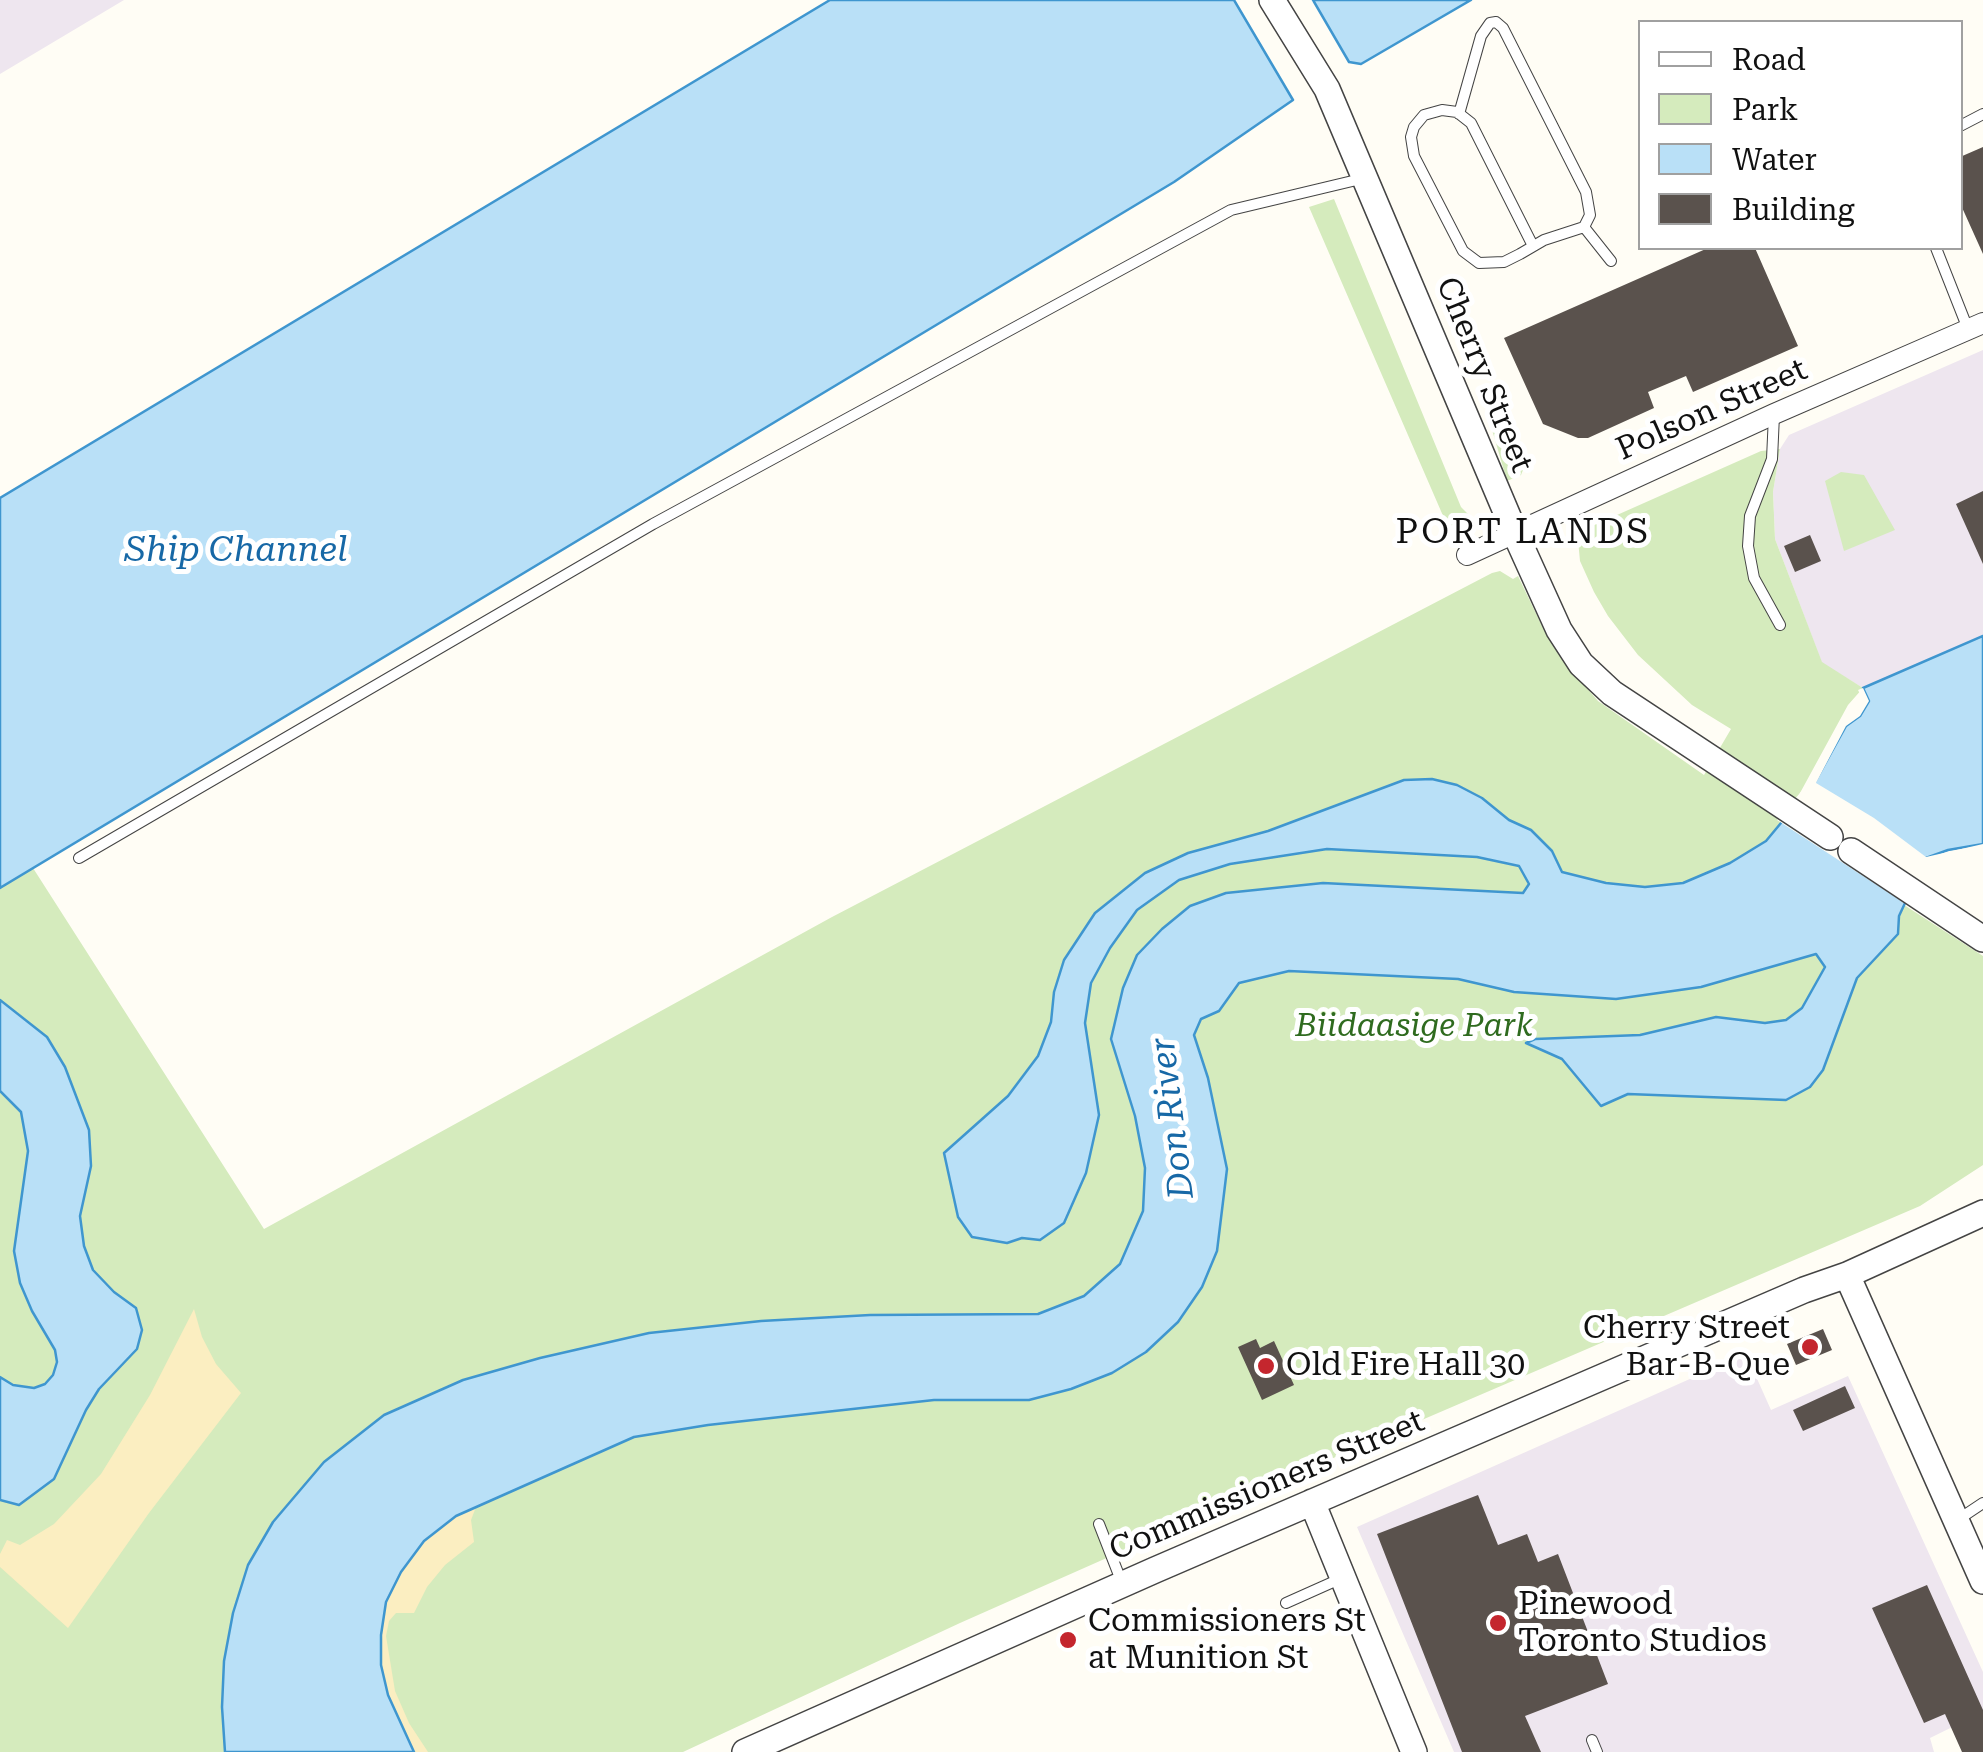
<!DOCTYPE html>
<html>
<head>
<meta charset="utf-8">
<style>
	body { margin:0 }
	#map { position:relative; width:1983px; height:1752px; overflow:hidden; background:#fffdf5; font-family:"Roboto Serif",serif }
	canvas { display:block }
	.legend { position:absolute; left:1638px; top:20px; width:325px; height:230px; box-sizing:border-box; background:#fff; border:2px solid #a0a0a0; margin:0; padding:12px 18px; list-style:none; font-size:30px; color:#111 }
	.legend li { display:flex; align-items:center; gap:20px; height:50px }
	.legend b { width:50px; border:2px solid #a0a0a0 }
</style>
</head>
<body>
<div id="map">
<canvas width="1983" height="1752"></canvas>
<ul class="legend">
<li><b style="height:12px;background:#fff"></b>Road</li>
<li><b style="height:28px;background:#d5ebbd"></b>Park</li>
<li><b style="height:28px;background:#b9e0f7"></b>Water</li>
<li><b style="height:28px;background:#5a524d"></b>Building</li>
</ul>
</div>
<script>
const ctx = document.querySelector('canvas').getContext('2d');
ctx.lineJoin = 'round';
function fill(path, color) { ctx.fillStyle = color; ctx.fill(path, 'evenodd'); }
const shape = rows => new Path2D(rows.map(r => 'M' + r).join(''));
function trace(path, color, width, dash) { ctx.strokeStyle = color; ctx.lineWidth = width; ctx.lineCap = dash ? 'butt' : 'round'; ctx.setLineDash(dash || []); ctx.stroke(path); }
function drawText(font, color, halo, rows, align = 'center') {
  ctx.font = font + ' "Roboto Serif",serif'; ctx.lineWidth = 10; ctx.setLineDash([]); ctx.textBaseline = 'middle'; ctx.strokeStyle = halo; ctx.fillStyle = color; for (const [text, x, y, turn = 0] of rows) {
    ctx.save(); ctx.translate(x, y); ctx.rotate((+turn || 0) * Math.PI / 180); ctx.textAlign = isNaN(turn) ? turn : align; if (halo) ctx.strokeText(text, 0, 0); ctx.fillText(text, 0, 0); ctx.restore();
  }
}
const industrial = shape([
	[0,0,124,0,0,74],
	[1983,350,1983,636,1863,688,1822,663,1775,539,1773,492,1780,449,1789,435],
	[1746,1354,1771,1410,1848,1376,1983,1672,1983,1712,1930,1738,1934,1752,1454,1752,1357,1527]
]);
const green = shape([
	[1334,199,1461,507,1470,516,1475,538,1457,548,1309,207],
	[1494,406,1523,470,1521,475,1507,481,1486,409],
	[1780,449,1773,492,1775,539,1822,662,1863,688,1848,705,1782,826,1983,956,1983,1165,1920,1206,1303,1471,960,1623,683,1752,0,1752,0,888,33,868,264,1229,832,917,1492,573,1500,571,1513,579,1518,576,1543,628,1568,666,1598,701,1704,775,1731,729,1692,705,1638,655,1608,616,1594,592,1580,561,1578,540,1582,531,1590,527,1761,451],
	[1841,472,1864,475,1895,530,1844,551,1825,481]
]);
const sand = shape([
	[194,1309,202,1337,216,1364,241,1393,149,1513,68,1628,0,1567,0,1554,7,1540,20,1545,54,1524,101,1474,150,1395],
	[476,1507,471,1520,474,1542,445,1565,427,1587,414,1613,396,1613,389,1621,386,1636,395,1691,409,1723,428,1752,414,1752,388,1695,381,1665,381,1635,386,1602,401,1572,424,1541,455,1516]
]);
const water = shape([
	[830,0,1234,0,1293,100,1174,182,0,888,0,498,830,0],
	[1313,0,1471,0,1361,64,1349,62,1313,0],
	[1983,636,1983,844,1948,850,1926,858,1899,916,1898,934,1857,978,1823,1070,1810,1087,1786,1100,1628,1094,1601,1106,1562,1059,1526,1043,1535,1039,1640,1035,1716,1017,1765,1023,1786,1020,1802,1008,1825,967,1816,954,1701,987,1616,999,1514,992,1458,979,1289,971,1239,983,1219,1011,1201,1019,1194,1035,1208,1078,1227,1169,1217,1251,1202,1287,1178,1322,1146,1352,1112,1373,1071,1389,1029,1400,934,1400,708,1425,634,1437,456,1516,424,1541,401,1572,386,1602,381,1635,381,1665,388,1695,414,1752,225,1752,222,1707,224,1661,233,1613,248,1565,273,1522,324,1462,384,1415,463,1380,540,1358,649,1333,761,1321,870,1315,1038,1314,1084,1296,1120,1264,1143,1211,1145,1168,1135,1116,1111,1039,1123,988,1137,955,1162,929,1190,906,1226,893,1323,883,1523,893,1529,884,1519,866,1477,857,1327,849,1230,864,1179,880,1137,910,1110,948,1091,983,1085,1023,1099,1115,1086,1173,1064,1223,1040,1240,1022,1238,1007,1243,972,1237,958,1217,944,1153,1008,1096,1038,1056,1051,1022,1054,992,1064,960,1095,913,1145,873,1188,853,1268,831,1404,780,1432,779,1457,785,1482,798,1509,820,1531,830,1552,851,1562,872,1606,883,1645,887,1683,883,1730,863,1766,841,1815,782,1846,726,1860,716,1869,701,1863,688,1983,636],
	[0,1000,47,1037,65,1067,89,1130,91,1166,80,1216,84,1246,93,1270,114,1292,136,1308,142,1330,137,1349,99,1389,86,1410,54,1479,19,1505,0,1500,0,1377,13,1385,34,1388,45,1384,53,1375,57,1362,55,1350,32,1311,20,1283,14,1251,28,1151,21,1112,0,1091,0,1000]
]);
const pier = shape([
	[1863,688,1869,701,1860,716,1846,726,1816,783,1874,818,1926,857,1983,844,1983,849,1930,861,1909,906,1777,820,1811,780,1842,723,1857,712,1863,700,1858,690]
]);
const building = shape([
	[1983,147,1983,254,1960,203,1960,157],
	[1708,248,1755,248,1798,346,1693,392,1686,376,1648,392,1654,408,1588,438,1578,438,1543,424,1504,338],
	[1983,491,1983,564,1956,504],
	[1810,535,1821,561,1795,572,1784,546],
	[1823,1329,1832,1350,1796,1365,1787,1344],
	[1256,1339,1260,1348,1274,1341,1294,1385,1262,1400,1238,1347],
	[1845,1386,1855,1408,1803,1431,1793,1410],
	[1478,1495,1498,1545,1527,1534,1538,1562,1558,1554,1608,1684,1525,1716,1541,1752,1462,1752,1377,1534],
	[1927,1585,1983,1710,1983,1752,1962,1752,1945,1714,1924,1723,1872,1608]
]);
const service = shape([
	[1459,114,1481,36,1490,23,1496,22,1503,28,1586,192,1590,215,1584,227],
	[1960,126,1983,114],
	[1533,246,1471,123,1457,112,1442,110,1424,115,1414,127,1411,137,1414,156,1463,251,1479,263,1504,262,1520,254,1544,240,1584,227,1611,261],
	[1936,248,1968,329],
	[1774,415,1772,459,1750,516,1748,546,1754,578,1780,625],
	[79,858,653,524,1231,210,1365,178],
	[1959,1519,1983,1503],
	[1099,1524,1122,1583],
	[1286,1603,1342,1578],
	[1592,1740,1597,1752]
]);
const minor = shape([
	[1467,555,1774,414,1983,323]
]);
const tertiary = shape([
	[1272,0,1327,89,1515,533,1559,630,1581,664,1612,693,1830,837],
	[1851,851,1983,939],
	[1847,1275,1983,1581],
	[1312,1502,1414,1752],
	[745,1752,1155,1570,1804,1290,1847,1275,1983,1213]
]);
const markers = [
	[1810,1347,10,"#c4262e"],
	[1266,1366,10,"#c4262e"],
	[1498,1623,10,"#c4262e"],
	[1068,1640,10,"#c4262e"]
];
const streetNames = [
	["Cherry Street",1484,375,68],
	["Polson Street",1712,410,-24],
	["Commissioners Street",1267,1486,-23]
];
const parkNames = [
	["Biidaasige Park",1414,1027]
];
const poiNames = [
	["Cherry Street",1790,1329,"right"],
	["Bar-B-Que",1790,1366,"right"],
	["Old Fire Hall 30",1286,1366],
	["Pinewood",1518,1605],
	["Toronto Studios",1518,1642],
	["Commissioners St",1088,1622],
	["at Munition St",1088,1659]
];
const neighbourhoodNames = [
	["PORT LANDS",1523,533]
];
const waterNames = [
	["Ship Channel",236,551],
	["Don River",1173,1118,-97]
];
fill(industrial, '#eee6ef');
fill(green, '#d5ebbd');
fill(sand, '#fbeec1');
fill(water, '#b9e0f7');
trace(water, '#3f96cf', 2.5);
fill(pier, '#fffdf5');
fill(building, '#5a524d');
trace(service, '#444', 12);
trace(minor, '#444', 22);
trace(tertiary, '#444', 28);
trace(service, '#fff', 10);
trace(minor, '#fff', 20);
trace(tertiary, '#fff', 25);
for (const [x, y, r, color] of markers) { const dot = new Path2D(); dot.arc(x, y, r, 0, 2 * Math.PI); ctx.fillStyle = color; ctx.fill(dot); trace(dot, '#fff', 4); }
drawText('32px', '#111', '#fff', streetNames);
drawText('italic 32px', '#2f6b1f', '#fff', parkNames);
drawText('32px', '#111', '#fff', poiNames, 'left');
ctx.letterSpacing = '2.5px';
drawText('35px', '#111', '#fff', neighbourhoodNames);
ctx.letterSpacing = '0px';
drawText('italic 35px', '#1768a6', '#fff', waterNames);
</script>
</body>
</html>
